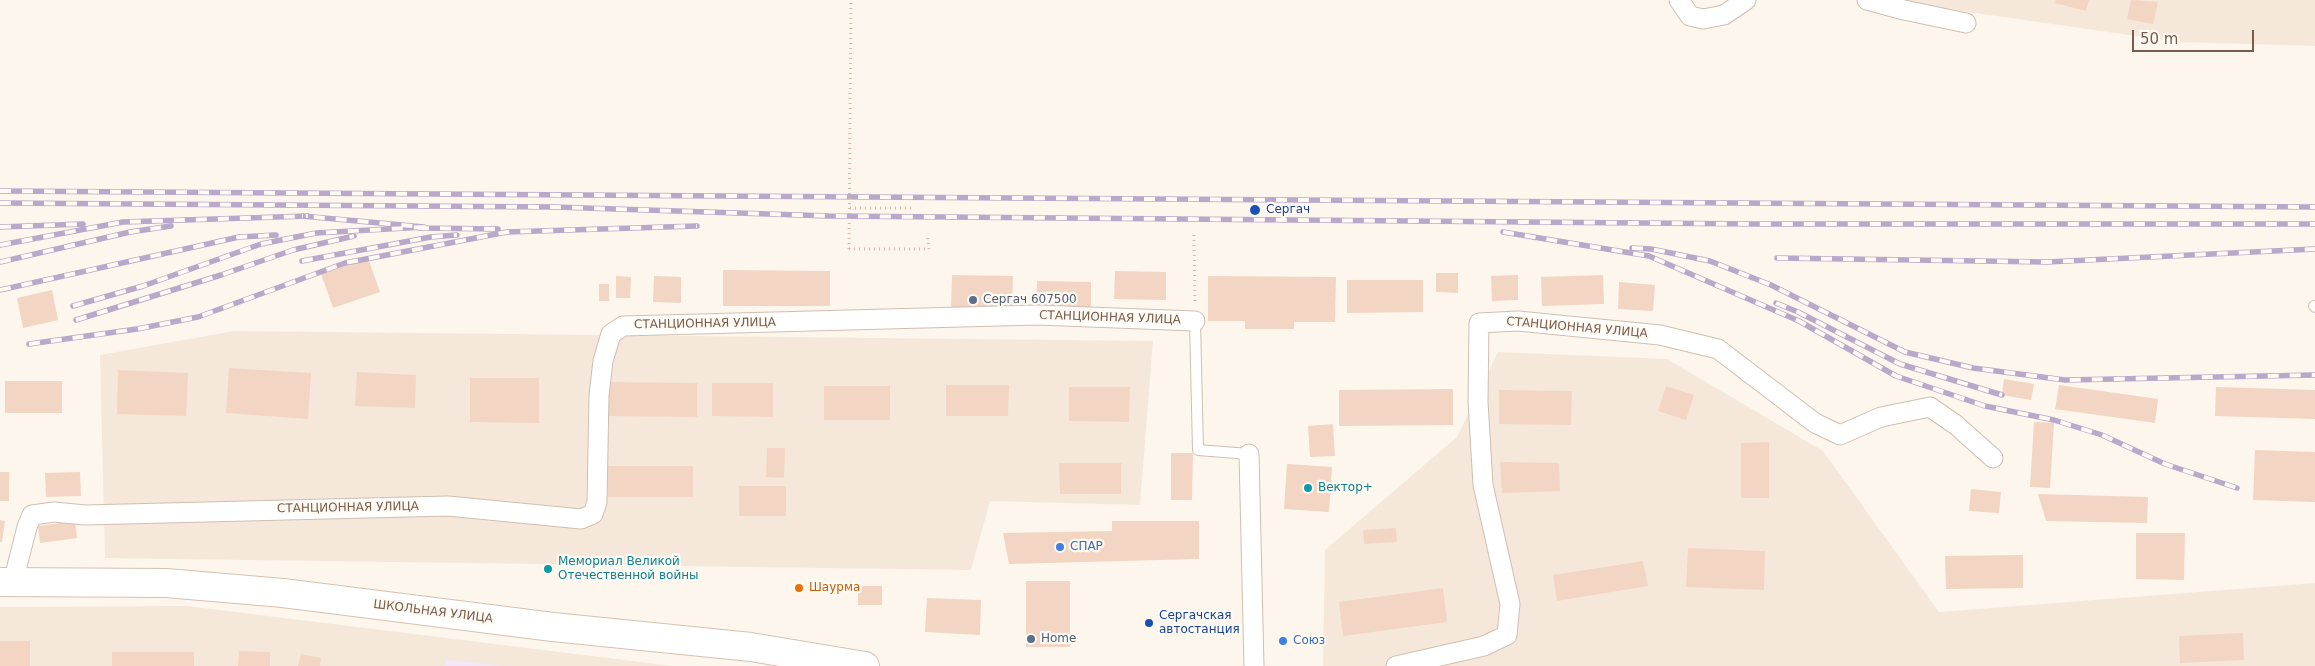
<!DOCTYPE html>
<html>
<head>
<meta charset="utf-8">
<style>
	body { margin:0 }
	#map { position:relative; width:2315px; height:666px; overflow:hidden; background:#fdf6ec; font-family:"DejaVu Sans",sans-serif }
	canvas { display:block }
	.scale { position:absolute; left:2132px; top:30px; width:122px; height:22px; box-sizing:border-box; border:2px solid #7a5c4d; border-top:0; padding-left:6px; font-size:15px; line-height:18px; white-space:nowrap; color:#7a5c4d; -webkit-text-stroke:4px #fffaf3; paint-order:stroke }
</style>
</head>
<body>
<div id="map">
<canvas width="2315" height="666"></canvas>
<div class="scale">50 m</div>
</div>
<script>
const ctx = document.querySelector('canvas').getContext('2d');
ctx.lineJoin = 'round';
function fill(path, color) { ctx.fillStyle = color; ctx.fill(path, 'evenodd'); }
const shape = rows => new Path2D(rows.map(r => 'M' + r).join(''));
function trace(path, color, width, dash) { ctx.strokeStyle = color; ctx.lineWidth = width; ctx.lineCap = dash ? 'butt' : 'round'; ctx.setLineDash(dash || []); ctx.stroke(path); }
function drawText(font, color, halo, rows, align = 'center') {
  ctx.font = font + ' "DejaVu Sans",sans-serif'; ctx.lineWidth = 4.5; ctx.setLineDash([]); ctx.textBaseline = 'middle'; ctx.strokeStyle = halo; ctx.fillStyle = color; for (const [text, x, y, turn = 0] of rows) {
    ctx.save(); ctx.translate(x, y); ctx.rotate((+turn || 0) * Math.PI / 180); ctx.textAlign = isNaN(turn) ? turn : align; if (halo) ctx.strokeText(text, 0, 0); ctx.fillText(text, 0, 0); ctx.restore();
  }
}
const residential = shape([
	[1885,0,2315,0,2315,46,2178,42],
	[234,331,1153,341,1140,505,990,501,971,570,105,558,100,355],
	[1498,352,1667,359,1823,451,1939,612,2315,583,2315,666,1323,666,1325,550,1457,437],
	[187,606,673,666,0,666,0,607]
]);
const education = shape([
	[446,660,502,666,503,666,445,666]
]);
const building = shape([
	[2056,0,2089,0,2086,11,2055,3],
	[2131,0,2158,2,2153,24,2127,19],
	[368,258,380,292,333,308,321,274],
	[723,270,830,271,830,306,723,306],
	[1115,271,1166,272,1166,300,1114,299],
	[1436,273,1458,273,1458,293,1436,292],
	[952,275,1013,276,1012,310,951,309],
	[1518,275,1518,300,1492,301,1491,276],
	[1603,275,1604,304,1542,306,1541,277],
	[616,276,631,277,630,298,616,298],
	[654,276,681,277,681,303,653,302],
	[1208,276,1336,277,1335,322,1294,322,1294,329,1245,329,1245,321,1208,321],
	[1347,280,1423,280,1423,312,1347,313],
	[1037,281,1091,282,1091,310,1036,309],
	[1619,282,1655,285,1653,311,1618,309],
	[599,284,609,284,609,301,599,301],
	[52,290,58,320,23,328,17,298],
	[229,368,311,373,308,419,226,413],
	[118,370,188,373,186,416,117,414],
	[357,372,416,375,415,408,355,406],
	[470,378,539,378,539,423,470,422],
	[2004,379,2034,384,2031,400,2002,395],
	[5,381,62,381,62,413,5,413],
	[603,382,697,383,697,417,603,416],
	[712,383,773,383,773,417,712,416],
	[946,385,1009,385,1008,416,946,416],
	[2059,385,2158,399,2155,423,2055,409],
	[824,386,890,386,890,420,824,420],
	[1666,386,1694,395,1686,420,1658,411],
	[1069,387,1130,387,1129,422,1069,421],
	[2216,387,2315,390,2315,419,2215,416],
	[1453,389,1453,425,1339,426,1339,390],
	[1499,390,1572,391,1571,425,1499,424],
	[2034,422,2054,423,2050,488,2030,487],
	[1333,424,1335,456,1310,457,1308,426],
	[1769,442,1769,498,1741,498,1741,443],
	[767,448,785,448,784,478,766,477],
	[2255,450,2315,452,2315,502,2253,500],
	[1171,453,1193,453,1192,500,1171,500],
	[1500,462,1559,463,1560,491,1502,493],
	[1059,463,1121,463,1121,494,1060,494],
	[1287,464,1332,467,1329,512,1284,509],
	[608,466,693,466,693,497,608,497],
	[0,472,9,472,9,501,0,501],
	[80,472,81,496,46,497,45,473],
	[739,486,786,486,786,516,739,516],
	[1971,489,2001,492,1999,513,1969,511],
	[2038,494,2148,497,2147,523,2046,521],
	[0,520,5,521,2,542,0,542],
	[75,521,77,538,40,543,38,526],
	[1112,521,1199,521,1199,559,1009,564,1003,533,1112,531],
	[1396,528,1397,542,1364,544,1363,530],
	[2136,533,2185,533,2184,580,2136,579],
	[1688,548,1765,551,1764,590,1686,587],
	[2023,555,2023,588,1946,589,1945,556],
	[1643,561,1648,586,1557,601,1553,575],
	[1026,581,1070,581,1070,647,1026,647],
	[858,586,882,586,882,605,858,605],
	[1443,588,1447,622,1343,636,1339,602],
	[927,598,981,600,980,635,925,632],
	[2243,633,2244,660,2180,663,2179,636],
	[0,641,30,641,30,666,0,666],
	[239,651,270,652,270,666,238,666],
	[112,652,194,652,194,666,112,666],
	[301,654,321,658,320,666,298,666]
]);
const path = shape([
	[850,208,911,208],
	[1194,235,1195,305],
	[849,249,929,249,927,234]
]);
const service = shape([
	[2314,306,2315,307],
	[1195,321,1198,450,1249,454]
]);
const minor = shape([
	[1679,0,1690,16,1703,19,1724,15,1746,0],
	[1867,0,1904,10,1966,23],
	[1249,454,1254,666],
	[13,582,27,527,32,515,54,512,85,515,448,506,581,519,593,514,597,502,599,395,603,361,611,334,623,326,1037,315,1195,321],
	[1396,666,1484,646,1507,635,1510,604,1483,485,1478,402,1479,323,1518,321,1660,335,1718,349,1815,423,1840,435,1881,417,1930,407,1956,425,1993,458]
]);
const secondary = shape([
	[0,582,166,583,283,593,553,627,751,647,865,666]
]);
const rail = shape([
	[0,191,2315,207],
	[0,203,554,207,829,216,1757,224,2315,224],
	[0,227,83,224],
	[418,228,498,229],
	[1503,232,1649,256,1799,321,1896,376,1985,406,2054,420,2102,435,2165,464,2237,488],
	[0,245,123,222,308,216],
	[1632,248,1651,249,1710,261,1771,285,1905,352,1973,368,2065,380,2315,375],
	[1777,258,2047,262,2315,249],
	[302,261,431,237,457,235],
	[0,262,130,232,171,226],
	[0,290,239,237,276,235],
	[1776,303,1798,312,1900,364,2002,395],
	[73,306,143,286,261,244,316,233,424,227,302,216],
	[76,320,221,275,293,250,354,236],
	[29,344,137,329,198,317,345,263,507,232,697,226]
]);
const pathBridge = shape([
	[849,249,851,0]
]);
const markers = [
	[1255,210,6,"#1a4fb4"],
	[973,300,5,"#5c6f8a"],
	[1308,488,5,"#0f9aa8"],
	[1060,547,5,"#3f7fe0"],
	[548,569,5,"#0f9aa8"],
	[799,588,5,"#e8710a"],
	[1149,623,5,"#1a4fb4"],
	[1031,639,5,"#5c6f8a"],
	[1283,641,5,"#3f7fe0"]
];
const transitNames = [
	["Сергач",1266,210],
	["Сергачская",1159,616],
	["автостанция",1159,630]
];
const serviceNames = [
	["Сергач 607500",983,300],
	["Home",1041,639]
];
const streetNames = [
	["СТАНЦИОННАЯ УЛИЦА",1110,318,2],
	["СТАНЦИОННАЯ УЛИЦА",705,324,-1],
	["СТАНЦИОННАЯ УЛИЦА",1577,328,5],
	["СТАНЦИОННАЯ УЛИЦА",348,508,-1],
	["ШКОЛЬНАЯ УЛИЦА",433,612,7]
];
const cultureNames = [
	["Вектор+",1318,488],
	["Мемориал Великой",558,562],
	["Отечественной войны",558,576]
];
const shopNames = [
	["СПАР",1070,547],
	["Союз",1293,641]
];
const foodNames = [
	["Шаурма",809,588]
];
fill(residential, '#f5e8da');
fill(education, '#f3e8fa');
fill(building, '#f3d5c3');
trace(service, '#d1beb0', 12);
trace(minor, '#d1beb0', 21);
trace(secondary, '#d6c0b0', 30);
trace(path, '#d9b8a5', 3, [1, 4]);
trace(service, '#fff', 10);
trace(minor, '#fff', 19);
trace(secondary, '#fff', 28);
trace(rail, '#b9a8c9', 5.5);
trace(rail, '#fffaf3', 4, [11]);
trace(pathBridge, '#d9b8a5', 3, [1, 4]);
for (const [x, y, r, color] of markers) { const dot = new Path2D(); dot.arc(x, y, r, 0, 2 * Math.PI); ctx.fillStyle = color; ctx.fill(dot); trace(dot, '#fffaf3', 2); }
drawText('12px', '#164399', '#fffaf3', transitNames, 'left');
drawText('12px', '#4e5e75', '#fffaf3', serviceNames, 'left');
drawText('12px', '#7a5c4d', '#fffaf3', streetNames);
drawText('12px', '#0d838f', '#fffaf3', cultureNames, 'left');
drawText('12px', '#366cbe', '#fffaf3', shopNames, 'left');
drawText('12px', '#c56008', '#fffaf3', foodNames, 'left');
</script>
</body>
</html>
